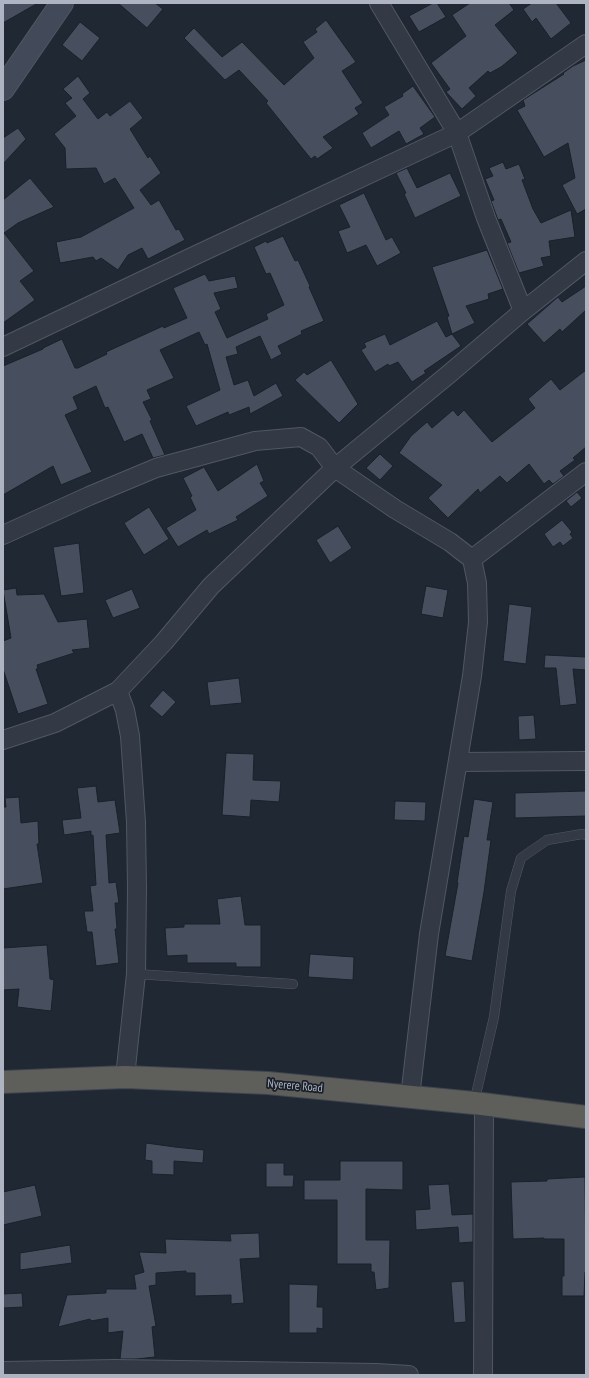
<!DOCTYPE html>
<html>
<head>
<meta charset="utf-8">
<style>
	body { margin:0 }
	#map { position:relative; width:589px; height:1378px; overflow:hidden; background:#202834; font-family:"PT Sans Narrow",sans-serif }
	canvas { display:block }
	.frame { position:absolute; inset:0; border:4px solid #aeb4c2; pointer-events:none }
</style>
</head>
<body>
<div id="map">
<canvas width="589" height="1378"></canvas>
<div class="frame"></div>
</div>
<script>
const ctx = document.querySelector('canvas').getContext('2d');
ctx.lineJoin = 'round';
function fill(path, color) { ctx.fillStyle = color; ctx.fill(path, 'evenodd'); }
const shape = rows => new Path2D(rows.map(r => 'M' + r).join(''));
function trace(path, color, width, dash) { ctx.strokeStyle = color; ctx.lineWidth = width; ctx.lineCap = dash ? 'butt' : 'round'; ctx.setLineDash(dash || []); ctx.stroke(path); }
function drawText(font, color, halo, rows, align = 'center') {
  ctx.font = font + ' "PT Sans Narrow",sans-serif'; ctx.lineWidth = 3.5; ctx.setLineDash([]); ctx.textBaseline = 'middle'; ctx.strokeStyle = halo; ctx.fillStyle = color; for (const [text, x, y, turn = 0] of rows) {
    ctx.save(); ctx.translate(x, y); ctx.rotate((+turn || 0) * Math.PI / 180); ctx.textAlign = isNaN(turn) ? turn : align; if (halo) ctx.strokeText(text, 0, 0); ctx.fillText(text, 0, 0); ctx.restore();
  }
}
const building = shape([
	[3,3,38,3,3,23,3,3],
	[118,3,155,3,163,9,147,28,118,3],
	[433,3,437,3,446,17,419,32,409,16,433,3],
	[470,3,509,3,514,10,495,25,518,53,501,67,490,73,488,71,469,88,476,96,462,109,446,92,450,89,431,63,466,36,452,15,470,3],
	[532,3,556,3,571,23,551,39,536,18,532,22,523,9,532,3],
	[326,20,356,62,342,71,363,103,355,108,359,114,323,137,333,148,317,159,315,156,311,159,266,103,268,101,239,70,225,80,184,38,194,28,222,57,242,42,284,85,314,58,303,42,317,32,315,29,326,20],
	[80,22,100,38,82,61,62,45,80,22],
	[586,60,586,209,577,214,562,185,575,178,568,143,544,157,517,110,525,106,523,100,564,74,563,73,573,66,586,60],
	[78,76,90,93,83,99,98,119,107,112,110,116,130,101,143,118,130,129,148,158,150,156,161,173,140,190,151,205,159,200,176,230,179,229,185,240,148,259,142,248,128,255,118,270,101,258,96,261,93,257,60,263,56,242,81,237,134,208,115,178,104,184,96,168,66,169,65,148,54,134,76,116,65,103,72,98,63,89,78,76],
	[413,86,435,117,420,128,424,134,406,144,399,131,371,148,362,133,389,115,384,107,403,96,402,94,413,86],
	[18,128,26,139,3,164,3,138,18,128],
	[503,162,506,169,519,164,525,179,522,180,533,209,541,223,571,210,575,237,549,241,551,256,541,258,544,266,519,273,507,243,511,242,501,219,498,220,491,201,494,200,485,179,493,176,489,168,503,162],
	[407,168,417,188,450,173,461,196,415,218,404,194,406,193,396,173,407,168],
	[30,178,54,207,18,223,4,233,34,271,20,281,35,300,3,323,3,200,30,178],
	[364,193,386,240,392,237,401,253,377,266,366,245,347,253,338,231,350,227,339,205,364,193],
	[283,236,295,261,298,260,310,286,309,287,324,321,301,331,302,334,278,346,282,354,271,360,260,336,236,347,238,354,226,357,234,385,248,380,254,396,276,383,283,396,250,414,249,407,229,415,228,412,196,426,186,406,220,390,207,344,205,345,199,332,160,350,174,378,147,390,151,399,143,402,152,420,150,421,165,455,153,458,142,434,124,442,108,407,105,408,96,386,73,397,78,409,65,415,92,472,61,485,53,466,3,495,3,366,43,349,43,348,62,339,75,368,78,368,107,354,106,352,163,326,164,328,187,318,173,288,205,274,209,281,235,276,238,288,214,293,221,309,215,312,227,338,268,319,266,314,284,305,270,273,266,274,254,247,266,241,267,243,283,236],
	[487,250,503,289,488,294,489,299,466,306,475,323,452,334,461,346,424,371,426,373,412,382,398,362,389,366,388,364,375,372,361,350,366,347,364,343,385,334,390,345,437,321,446,337,452,334,447,317,449,316,432,267,487,250],
	[586,286,586,310,562,332,560,329,544,343,527,324,558,297,562,302,586,286],
	[331,360,358,404,339,423,295,380,304,372,307,375,331,360],
	[586,370,586,447,573,458,575,460,560,471,564,476,553,484,549,480,544,484,529,464,507,483,500,476,480,493,478,489,448,518,428,498,442,485,399,453,411,436,427,422,432,428,453,410,458,416,464,410,492,442,535,408,528,399,551,379,560,390,586,370],
	[380,454,393,466,380,480,366,468,380,454],
	[257,464,264,481,260,483,268,496,236,517,238,520,209,534,207,530,178,547,166,528,196,510,190,497,192,496,183,478,204,467,218,491,257,464],
	[577,492,582,498,571,507,566,501,577,492],
	[149,507,169,539,144,555,124,523,149,507],
	[562,520,572,532,570,534,573,538,563,546,560,542,553,547,544,534,562,520],
	[338,526,352,548,330,563,316,540,338,526],
	[79,543,84,593,61,596,53,547,79,543],
	[426,586,448,590,443,618,421,614,426,586],
	[16,588,17,595,44,594,58,622,87,619,90,648,72,650,74,653,37,665,38,669,36,669,48,704,18,714,3,669,3,641,11,638,3,590,16,588],
	[132,589,140,608,113,618,105,600,132,589],
	[509,604,532,607,526,664,503,661,509,604],
	[545,655,586,657,586,670,573,669,577,704,560,706,556,668,544,668,545,655],
	[239,678,242,703,210,706,207,682,239,678],
	[163,690,176,702,162,717,149,706,163,690],
	[534,715,536,739,519,740,518,716,534,715],
	[226,753,254,754,253,780,281,781,279,802,251,800,250,817,222,815,226,753],
	[96,786,98,802,115,800,120,833,106,835,109,883,116,882,119,903,115,903,117,929,115,929,119,963,96,966,92,932,87,932,84,911,93,911,90,886,96,885,93,835,91,836,91,831,64,835,62,820,81,818,77,788,96,786],
	[586,791,586,816,515,818,515,793,586,791],
	[19,797,21,823,38,821,39,844,37,844,43,883,3,889,3,807,6,807,5,798,19,797],
	[474,799,493,802,487,840,491,840,484,892,472,961,445,956,458,883,457,883,464,836,468,837,474,799],
	[395,801,426,802,425,821,394,820,395,801],
	[241,896,245,925,261,925,261,967,236,967,236,963,187,963,187,955,167,956,165,928,184,927,184,924,220,924,217,899,241,896],
	[47,945,50,979,54,980,51,1011,17,1007,19,989,3,990,3,948,47,945],
	[310,954,354,957,353,980,308,977,310,954],
	[146,1143,175,1147,204,1150,203,1163,174,1161,174,1175,152,1174,152,1161,145,1160,146,1143],
	[340,1161,403,1161,403,1190,366,1189,366,1240,390,1240,389,1288,376,1290,374,1272,371,1272,371,1264,337,1264,337,1200,304,1200,304,1180,340,1180,340,1161],
	[266,1163,284,1163,284,1175,294,1175,293,1187,266,1187,266,1163],
	[585,1177,586,1272,585,1272,584,1296,562,1296,562,1276,564,1276,564,1239,544,1239,544,1238,513,1239,511,1182,547,1181,547,1179,585,1177],
	[449,1184,452,1215,473,1214,473,1242,459,1243,458,1227,416,1230,415,1210,430,1209,428,1185,449,1184],
	[35,1185,42,1216,3,1225,3,1192,35,1185],
	[259,1233,260,1258,240,1259,244,1303,231,1304,231,1295,195,1296,195,1273,186,1273,186,1271,156,1273,156,1285,149,1286,156,1326,152,1327,155,1357,136,1359,120,1359,123,1331,108,1333,108,1318,91,1321,90,1319,58,1327,67,1295,106,1293,106,1289,136,1289,134,1275,144,1272,139,1252,166,1253,165,1239,231,1241,230,1234,259,1233],
	[70,1245,72,1263,20,1270,20,1253,70,1245],
	[464,1281,466,1322,454,1323,451,1282,464,1281],
	[289,1284,318,1285,317,1307,323,1307,323,1329,317,1328,317,1333,289,1333,289,1284],
	[22,1293,23,1307,3,1308,3,1294,22,1293]
]);
const service = shape([
	[136,974,293,984],
	[474,1103,494,1017,511,891,521,858,547,840,582,834,586,835]
]);
const minor = shape([
	[379,3,457,133,486,218,523,311],
	[3,347,198,254,457,133,586,44],
	[3,535,89,496,156,468,255,441,301,437,319,447,335,468,395,509,450,542,472,559,477,583,478,622,472,676,429,934,410,1097],
	[472,559,586,472],
	[118,691,125,710,130,736,136,822,137,888,136,974,125,1077],
	[3,740,55,723,118,691,164,642,211,586,335,468,449,374,523,311,586,261],
	[458,762,586,761],
	[3,1371,115,1369,376,1373,409,1375],
	[483,1375,484,1105]
]);
const secondary = shape([
	[3,89,62,3]
]);
const trunk = shape([
	[3,1082,125,1077,268,1083,474,1103,586,1117]
]);
const streetNames = [
	["Nyerere Road",295,1086,5]
];
fill(building, '#474f5e');
trace(building, '#1b212b', 1);
trace(service, '#515763', 10);
trace(minor, '#515763', 20);
trace(secondary, '#515763', 24);
trace(trunk, '#3e444f', 24);
trace(service, '#343a45', 9);
trace(minor, '#343a45', 18);
trace(secondary, '#424958', 22);
trace(trunk, '#5e5e5b', 22);
drawText('12px', '#aeb4c2', '#191f29', streetNames);
</script>
</body>
</html>
